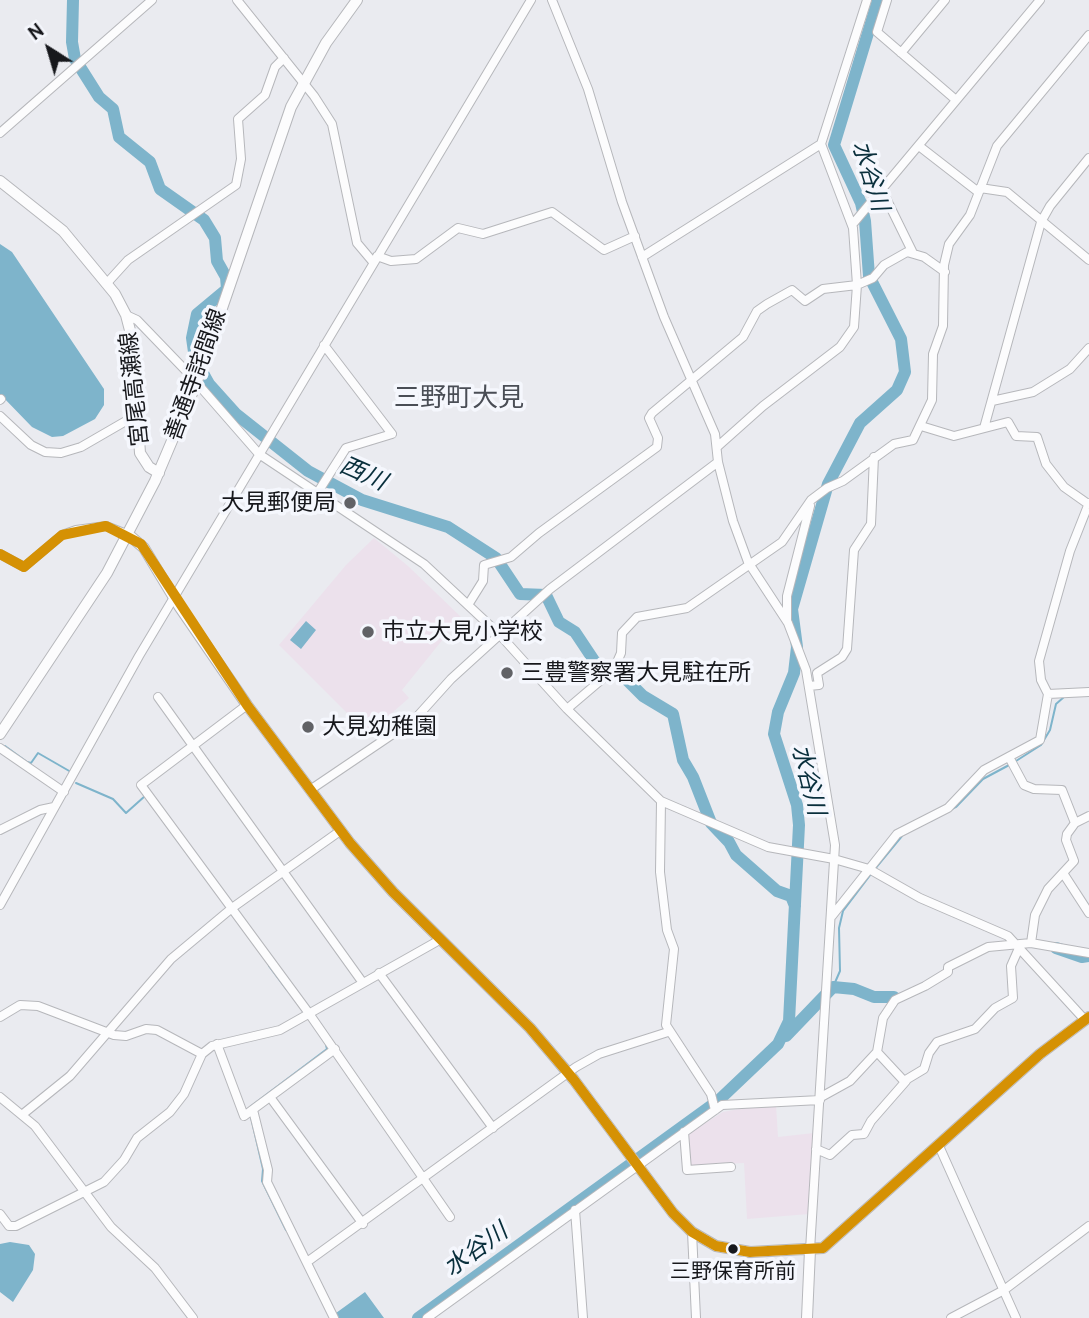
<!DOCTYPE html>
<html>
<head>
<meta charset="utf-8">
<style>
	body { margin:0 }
	#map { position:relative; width:1089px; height:1318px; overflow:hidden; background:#eaebf0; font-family:Cabin,sans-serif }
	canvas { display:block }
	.north { position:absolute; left:14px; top:14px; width:70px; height:70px; -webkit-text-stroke:5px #f5f7fd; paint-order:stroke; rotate:323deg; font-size:19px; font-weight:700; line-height:28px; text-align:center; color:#17181c }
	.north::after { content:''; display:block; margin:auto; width:24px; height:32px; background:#17181c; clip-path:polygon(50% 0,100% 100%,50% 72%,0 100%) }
</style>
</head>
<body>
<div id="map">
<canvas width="1089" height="1318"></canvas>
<div class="north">N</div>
</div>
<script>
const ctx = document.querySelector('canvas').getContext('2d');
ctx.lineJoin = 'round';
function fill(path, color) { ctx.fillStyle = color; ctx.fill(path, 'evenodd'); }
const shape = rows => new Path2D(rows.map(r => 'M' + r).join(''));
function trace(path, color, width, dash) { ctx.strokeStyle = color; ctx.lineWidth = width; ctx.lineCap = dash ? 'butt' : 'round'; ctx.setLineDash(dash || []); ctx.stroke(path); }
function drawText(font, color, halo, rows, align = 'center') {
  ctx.font = font + ' Cabin,"Noto Sans JP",sans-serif'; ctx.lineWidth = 7; ctx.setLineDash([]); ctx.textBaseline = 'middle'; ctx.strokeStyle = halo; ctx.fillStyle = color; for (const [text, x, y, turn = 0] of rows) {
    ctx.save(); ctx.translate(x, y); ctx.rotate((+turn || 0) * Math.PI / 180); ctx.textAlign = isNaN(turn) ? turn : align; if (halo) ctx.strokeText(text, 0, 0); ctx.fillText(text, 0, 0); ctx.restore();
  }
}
const education = shape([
	[374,538,408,566,461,617,402,690,409,698,368,734,279,645,346,565],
	[760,1105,776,1105,778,1137,814,1133,809,1214,747,1219,744,1163,689,1166,688,1134,723,1112]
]);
const water = shape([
	[0,244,12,252,104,389,104,405,95,419,63,436,52,437,32,427,0,394],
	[306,621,316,630,301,649,290,640],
	[10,1242,29,1245,35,1254,33,1270,13,1302,0,1292,0,1244],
	[365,1292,384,1318,339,1318,336,1313]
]);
const stream = shape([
	[5,746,27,762,31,763,38,753,71,772],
	[1016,761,1041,745,1050,730,1056,704,1064,697],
	[76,783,113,799,126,813,145,796],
	[931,821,956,807,983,779,1011,764],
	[874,870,902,836],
	[269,966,287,990],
	[833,987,840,971,839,928,843,911,871,874],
	[250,1107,327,1049,326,1045],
	[251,1117,263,1169,262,1181,286,1230]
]);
const river = shape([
	[73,0,72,42,75,59,99,97,113,109,119,137,150,162,160,189,204,220,215,238,217,261,226,277,227,289,197,314,192,338,195,359,209,384,236,414,308,471,362,500,448,527,496,558,520,594,546,595,559,622,575,632,595,662,626,679,643,696,673,714,683,760,693,777,711,823,729,842,736,855,777,891,791,896,795,906],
	[1056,948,1082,957,1089,956],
	[786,1036,833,987,854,989,874,997,894,997],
	[418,1318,719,1100,778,1044,789,1021,799,825,797,805,774,734,778,712,794,673,797,647,792,609,828,484,860,423,897,390,905,372,901,339,869,276,865,221,861,203,834,145,878,0]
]);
const minor = shape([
	[237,0,314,96,332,124,357,243,373,262],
	[552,0,588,89,622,202,664,317,715,434,718,462,733,521,748,562,788,623,806,670,835,845,810,1250],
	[887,0,877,32,956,100],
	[901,53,945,0],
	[0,133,152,0],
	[919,146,977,191],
	[980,188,1007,192,1089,260],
	[882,190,912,251],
	[852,225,1040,0],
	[377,256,391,261,416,259,458,228,483,234,552,212,604,250,635,236],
	[642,257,821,144],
	[108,282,128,260,236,185,241,159,238,119,265,95,275,67,284,58],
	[126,315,137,320,190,375,259,454,424,564,500,635,567,709,661,801,768,847,834,859,869,869,920,898,1008,936,1085,1020],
	[0,400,1,399],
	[992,401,1033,392,1070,369,1089,348],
	[0,416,31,445,45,452,61,453,81,447,138,414],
	[921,426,954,436,1008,422,1016,436,1037,437,1046,464,1064,487,1088,504],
	[984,428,1041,222,1050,206,1089,158],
	[717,447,763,406,840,347,854,327,857,285,853,228,821,144,867,0],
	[318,492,346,448,392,434,324,345],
	[0,554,24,567,62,535,76,530,106,526,129,535],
	[468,605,483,581,484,565,511,557,539,533,657,447,658,438,649,418,652,413,743,337,757,311,767,304,792,290,805,301,823,289,857,285,873,278,884,265,907,252,924,257,945,272],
	[787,620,787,596,810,506],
	[809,686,819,685,817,673,842,657,847,649,854,550,871,524,874,457],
	[1048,694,1089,692],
	[158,697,363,983],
	[247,705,141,785,308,1012,450,1217],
	[567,709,614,669,621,653,622,633,637,617,687,608,782,542,811,500,827,488,843,481,894,444,913,440,932,400,933,354,943,326,944,265,949,244,970,215,997,146,1089,35],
	[0,748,64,792],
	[1009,757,1024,785,1034,789,1062,790,1075,823],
	[310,790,415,719,451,679,550,589,718,462],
	[661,801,660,872,667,930,674,949,666,1025,711,1094,715,1110],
	[0,830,40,810,54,807],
	[1063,873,1089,913],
	[0,905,139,656,531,0],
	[832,916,897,834,948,808,984,770,1040,740,1048,694,1041,680,1039,661,1070,551,1089,503],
	[1031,943,1089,953],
	[379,973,493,1128],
	[0,1017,20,1005,38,1006,114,1035,126,1036,146,1029,157,1030,202,1054],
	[217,1044,244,1116,335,1049],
	[877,1052,904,1081,924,1069,929,1053,937,1042,975,1029,995,1008,1013,998,1011,966,1019,948],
	[0,1097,35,1126,111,1227,155,1268,193,1318],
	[270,1097,363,1224],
	[821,1097,850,1081,877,1052,883,1018,895,1000,925,986,948,972,948,967,988,947,1031,943,1035,915,1048,889,1074,861,1066,840,1067,834,1075,823,1089,816],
	[253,1110,268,1170,267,1182,334,1318],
	[23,1114,70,1076,171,959,232,908,340,831],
	[684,1132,687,1170,731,1167],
	[939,1146,1016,1318],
	[816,1149,830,1155,852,1135,864,1134,871,1121,906,1081],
	[575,1210,583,1318],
	[0,1214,9,1226,16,1226,104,1182,124,1160,137,1138,170,1112,184,1094,202,1054,212,1046,280,1030,436,942],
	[692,1232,696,1318],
	[307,1262,576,1067,599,1054,668,1032],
	[427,1318,722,1105,820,1100],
	[951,1318,1004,1290,1089,1226]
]);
const major = shape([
	[0,181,63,231,115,294,126,315,132,338,140,453,149,467,159,473],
	[129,535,144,548,179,606,247,705,350,843,393,892,530,1028,574,1080,673,1213,692,1232,716,1246,750,1252,823,1248,1040,1054,1089,1017],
	[0,734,107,573,155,481,196,384,291,107,326,43,357,0],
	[807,1318,810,1250]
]);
const bus1 = shape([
	[0,554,24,567,62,535,106,526,141,544,247,705,350,843,393,892,530,1028,574,1080,673,1213,692,1232,716,1246,750,1252,823,1248,1040,1054,1089,1017]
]);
const markers = [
	[350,503,7,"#616266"],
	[368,632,7,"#616266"],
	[507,673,7,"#616266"],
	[308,727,7,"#616266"],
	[733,1249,6,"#17181c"]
];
const busNames = [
	["三野保育所前",733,1272]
];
const streetNames = [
	["善通寺詫間線",196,375,-70],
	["宮尾高瀬線",135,389,-96]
];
const poiNames = [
	["大見郵便局",336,503,"right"],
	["市立大見小学校",382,632],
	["三豊警察署大見駐在所",521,673],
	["大見幼稚園",322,727]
];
const waterNames = [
	["水谷川",870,176,73],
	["西川",363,474,24],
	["水谷川",808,780,76],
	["水谷川",476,1250,-36]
];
const quarterNames = [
	["三野町大見",459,398]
];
fill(education, '#ece1ec');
fill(water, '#7eb4cb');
trace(stream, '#7eb4cb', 2);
trace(river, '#7eb4cb', 12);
trace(minor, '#b6b7bb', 10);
trace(major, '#b6b7bb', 12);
trace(minor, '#fcfcfd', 8);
trace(major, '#fcfcfd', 10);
trace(bus1, '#d59104', 10);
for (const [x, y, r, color] of markers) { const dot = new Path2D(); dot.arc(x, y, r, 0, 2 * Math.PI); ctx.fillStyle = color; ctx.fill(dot); trace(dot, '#f5f7fd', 2.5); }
drawText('21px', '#17181c', '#f5f7fd', busNames);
drawText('23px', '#17181c', '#f5f7fd', streetNames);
drawText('23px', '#17181c', '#f5f7fd', poiNames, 'left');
drawText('italic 24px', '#092f3c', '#f5f7fd', waterNames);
drawText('26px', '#4a4e56', '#f5f7fd', quarterNames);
</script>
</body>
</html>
